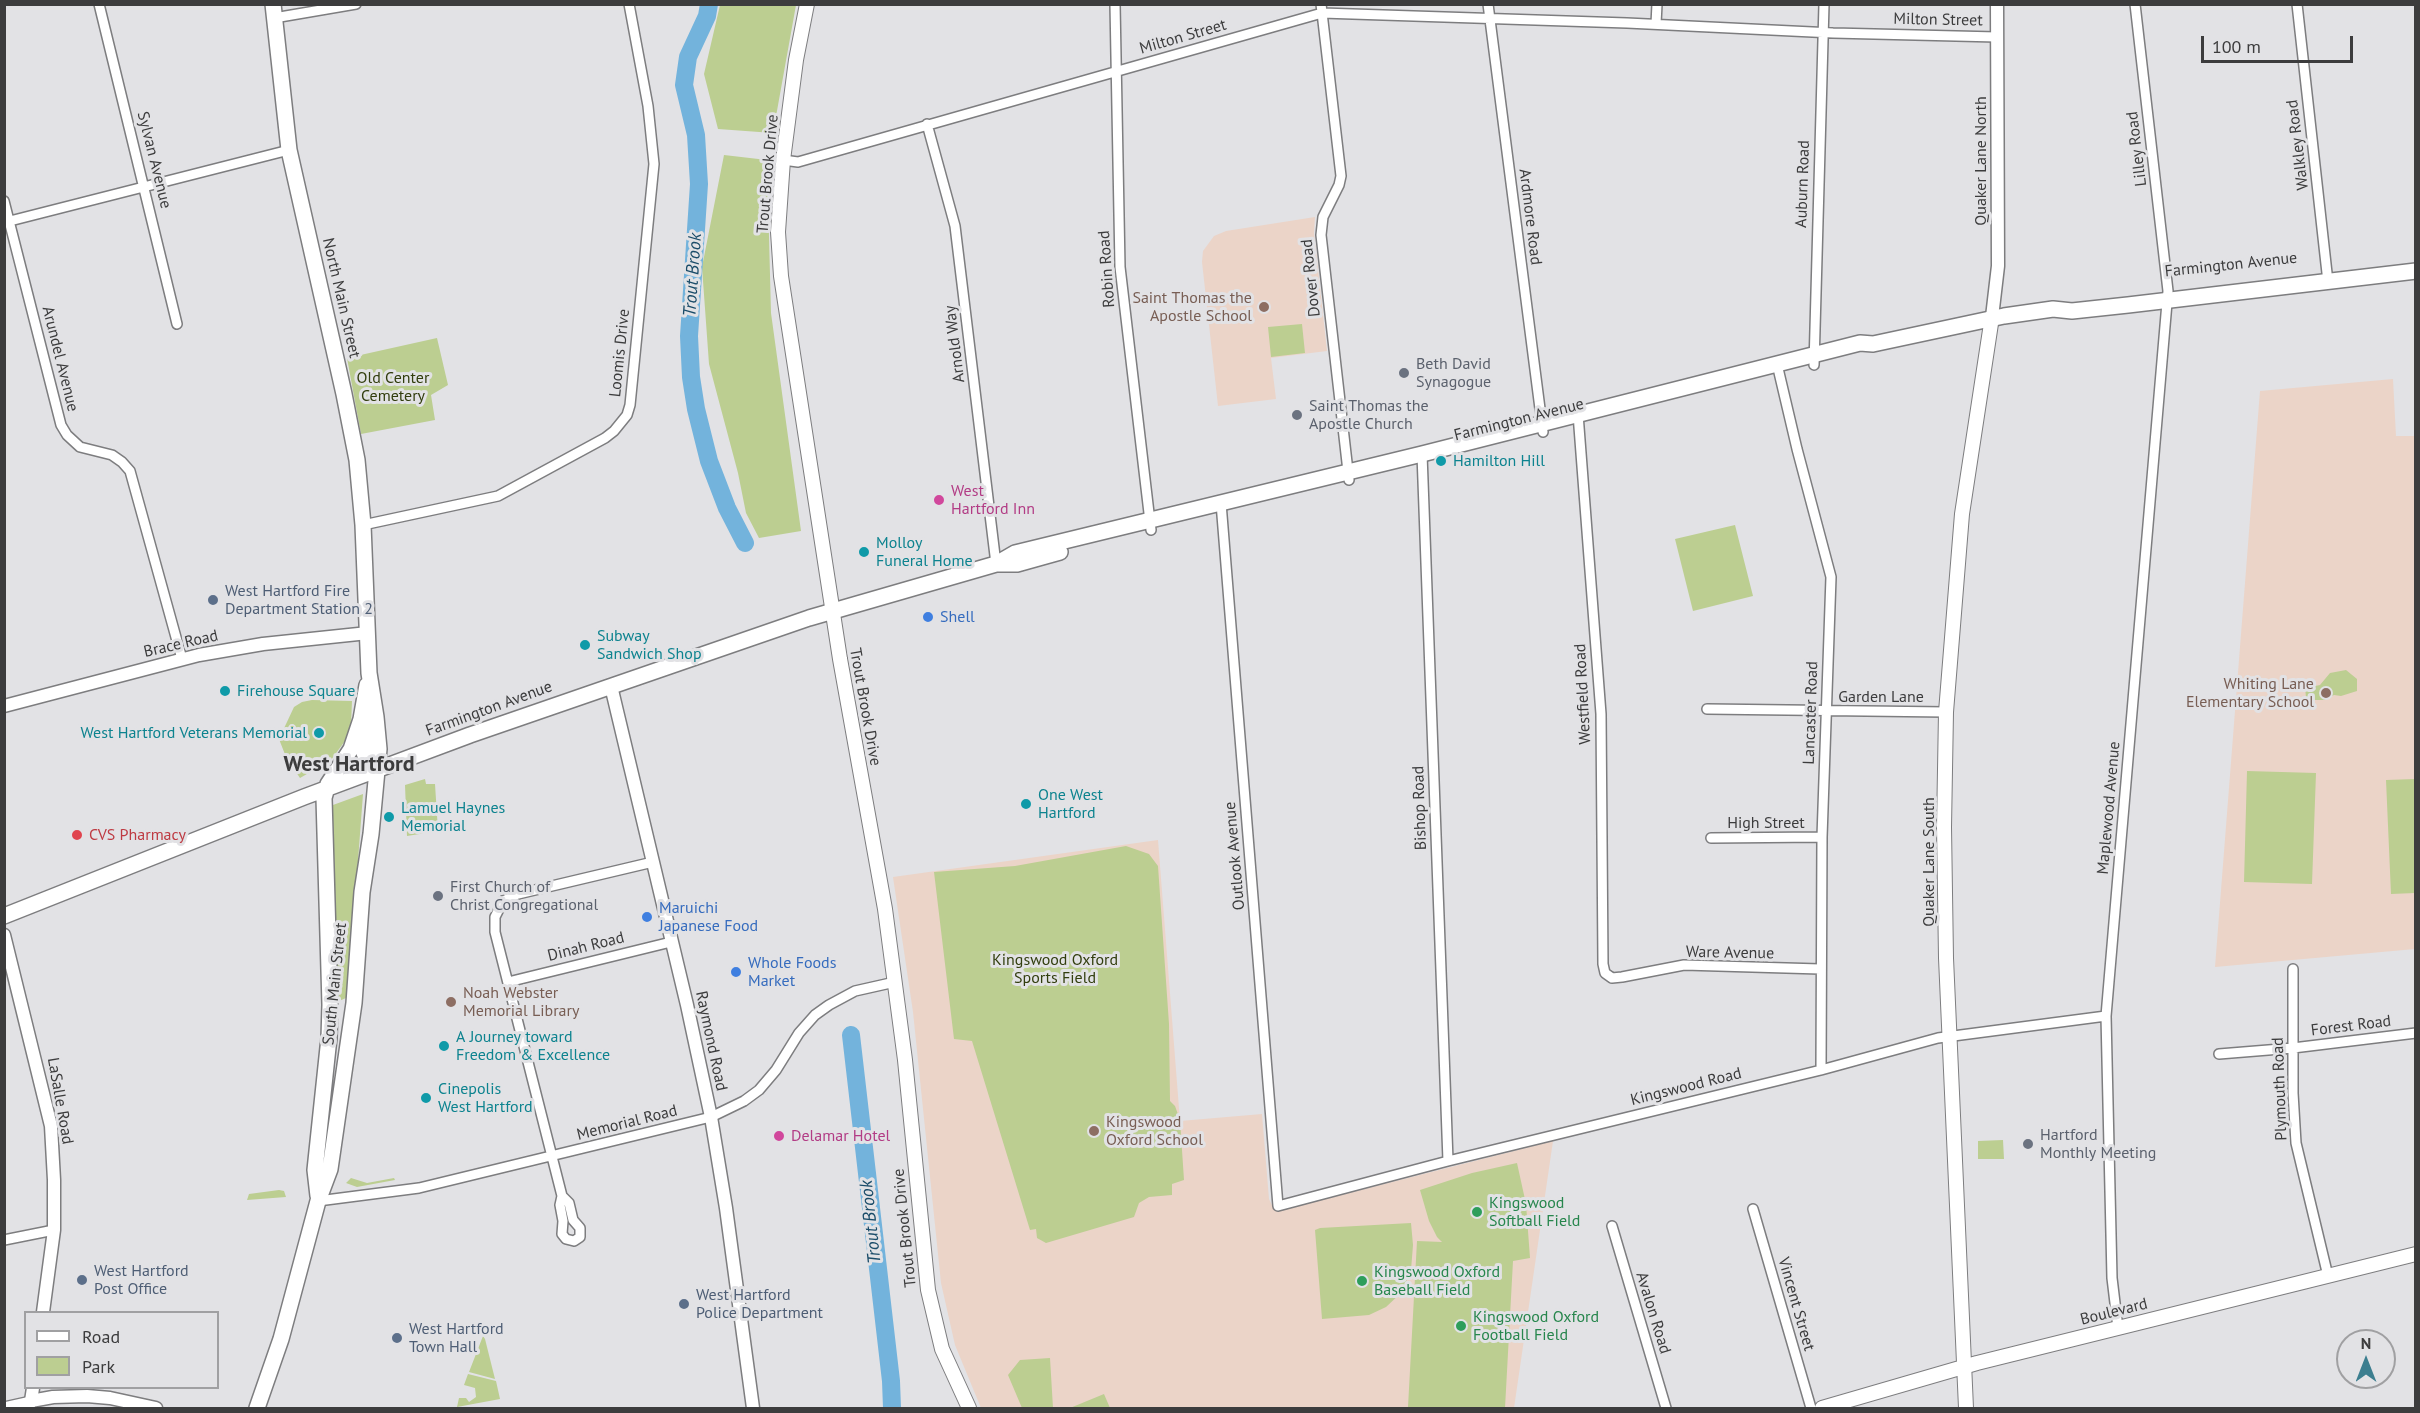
<!DOCTYPE html>
<html>
<head>
<meta charset="utf-8">
<style>
	body { margin:0 }
	#map { position:relative; width:2420px; height:1413px; overflow:hidden; background:#e2e2e5; font-family:"PT Sans",sans-serif }
	canvas { display:block }
	.frame { position:absolute; inset:0; border:6px solid #3c3c3d; pointer-events:none }
	.legend { position:absolute; left:24px; top:1311px; width:195px; height:78px; box-sizing:border-box; background:#e2e2e5; border:2px solid #a0a0a2; margin:0; padding:8px 10px; list-style:none; font-size:18px; color:#3c3c3d }
	.legend li { display:flex; align-items:center; gap:12px; height:30px }
	.legend b { width:30px; border:2px solid #a0a0a2 }
	.north { position:absolute; left:2336px; top:1329px; width:60px; height:60px; box-sizing:border-box; background:#e2e2e5; border:2px solid #a0a0a2; border-radius:50%; rotate:0deg; font-size:16px; font-weight:700; line-height:24px; text-align:center; color:#3c3c3d }
	.north::after { content:''; display:block; margin:auto; width:21px; height:27px; background:#3c7e8f; clip-path:polygon(50% 0,100% 100%,50% 72%,0 100%) }
	.scale { position:absolute; left:2201px; top:36px; width:152px; height:27px; box-sizing:border-box; border:3px solid #3c3c3d; border-top:0; padding-left:8px; font-size:18px; line-height:21px; white-space:nowrap; color:#3c3c3d; -webkit-text-stroke:4px #e2e2e5; paint-order:stroke }
</style>
</head>
<body>
<div id="map">
<canvas width="2420" height="1413"></canvas>
<div class="frame"></div>
<ul class="legend">
<li><b style="height:8px;background:#fff"></b>Road</li>
<li><b style="height:16px;background:#bcce91"></b>Park</li>
</ul>
<div class="north">N</div>
<div class="scale">100 m</div>
</div>
<script>
const ctx = document.querySelector('canvas').getContext('2d');
ctx.lineJoin = 'round';
function fill(path, color) { ctx.fillStyle = color; ctx.fill(path, 'evenodd'); }
const shape = rows => new Path2D(rows.map(r => 'M' + r).join(''));
function trace(path, color, width, dash) { ctx.strokeStyle = color; ctx.lineWidth = width; ctx.lineCap = dash ? 'butt' : 'round'; ctx.setLineDash(dash || []); ctx.stroke(path); }
function drawText(font, color, halo, rows, align = 'center') {
  ctx.font = font + ' "PT Sans",sans-serif'; ctx.lineWidth = 6; ctx.setLineDash([]); ctx.textBaseline = 'middle'; ctx.strokeStyle = halo; ctx.fillStyle = color; for (const [text, x, y, turn = 0] of rows) {
    ctx.save(); ctx.translate(x, y); ctx.rotate((+turn || 0) * Math.PI / 180); ctx.textAlign = isNaN(turn) ? turn : align; if (halo) ctx.strokeText(text, 0, 0); ctx.fillText(text, 0, 0); ctx.restore();
  }
}
const education = shape([
	[1315,217,1314,233,1327,351,1271,358,1276,399,1218,406,1202,262,1203,251,1214,236,1226,231],
	[2393,379,2396,436,2416,436,2415,949,2215,967,2260,391],
	[1158,840,1180,1121,1262,1114,1269,1199,1272,1205,1277,1209,1286,1209,1553,1141,1514,1408,981,1408,955,1345,941,1283,913,1012,893,877]
]);
const green = shape([
	[720,5,796,5,773,133,718,129,704,74],
	[724,155,767,160,771,313,801,531,759,538,746,513,738,473,709,364,702,267],
	[1302,324,1305,353,1271,357,1268,327],
	[437,338,448,385,431,395,435,420,361,434,347,358],
	[1735,525,1753,596,1693,611,1675,539],
	[2346,670,2357,679,2357,691,2341,696,2334,695,2325,700,2308,700,2306,697,2305,688,2320,685,2330,673],
	[312,700,352,701,351,725,345,741,331,760,300,778,286,757,279,739,294,707,302,702],
	[2247,771,2316,773,2312,884,2244,882],
	[425,779,426,784,435,784,438,831,407,836,405,785],
	[2415,779,2415,893,2391,894,2386,780],
	[363,794,348,994,346,998,339,1001,337,999,331,811,333,805],
	[1126,846,1149,854,1158,866,1169,1024,1170,1101,1175,1106,1180,1120,1184,1180,1172,1184,1172,1195,1149,1197,1139,1203,1134,1217,1046,1243,1037,1238,1036,1229,1030,1230,972,1041,954,1039,934,872,1015,866],
	[2003,1140,2004,1159,1978,1159,1978,1141],
	[1517,1163,1526,1204,1530,1258,1513,1261,1505,1408,1408,1407,1417,1241,1442,1242,1437,1237,1429,1221,1420,1190,1472,1173],
	[351,1178,367,1183,394,1178,395,1180,357,1187,346,1183],
	[279,1190,284,1191,286,1197,247,1200,249,1194],
	[1411,1223,1413,1245,1411,1270,1402,1292,1386,1307,1369,1315,1322,1319,1315,1230,1320,1228],
	[483,1336,485,1339,495,1379,469,1372],
	[1050,1358,1053,1408,1022,1408,1008,1375,1020,1360],
	[468,1374,496,1381,500,1399,457,1407,459,1398,466,1398,469,1402,476,1397,475,1388,464,1385],
	[1104,1394,1110,1408,1070,1408]
]);
const river = shape([
	[709,4,707,16,688,57,684,85,696,135,699,184,689,336,691,377,696,409,709,461,727,508,745,543],
	[851,1035,891,1381,892,1408]
]);
const minor = shape([
	[99,4,177,324],
	[1115,4,1120,267,1151,530],
	[1321,4,1341,176,1339,185,1323,217,1321,235,1349,480],
	[1488,4,1543,432],
	[2297,4,2328,282],
	[274,18,356,4],
	[1656,24,1657,4],
	[927,124,955,226,996,564],
	[783,160,798,162,1322,13,1627,23,1833,33,1997,37],
	[4,201,61,425,67,435,80,447,112,455,122,462,130,471,182,659],
	[6,222,289,150],
	[1777,364,1797,449,1831,577,1822,837,1821,1070],
	[1814,365,1824,4],
	[1578,414,1601,714,1603,964,1605,973,1612,978,1622,977,1684,965,1820,969],
	[1422,454,1448,1161],
	[1221,503,1278,1206,1448,1161,1821,1070,1938,1038,2106,1016],
	[363,525,498,496,605,438,614,431,627,415,630,405,654,164,648,106,629,4],
	[1707,709,1946,712],
	[1711,838,1822,837],
	[2293,969,2293,1093,2296,1143,2328,1276],
	[508,982,671,942],
	[2219,1054,2293,1048,2416,1033],
	[562,1196,569,1203,573,1220,580,1228,580,1237,574,1241,566,1239,562,1234,563,1221,560,1205,562,1196,495,932,495,917,503,901,518,894,653,862],
	[318,1201,419,1188,711,1117,744,1101,759,1090,776,1070,799,1033,815,1015,829,1005,855,991,895,982],
	[1753,1209,1811,1408],
	[1612,1226,1666,1408],
	[4,1240,54,1230],
	[2118,1328,2112,1278,2106,1016,2168,291,2135,4],
	[4,1407,31,1401,30,1408]
]);
const tertiary = shape([
	[1992,317,1998,266,1997,4],
	[611,686,687,1005,711,1117,726,1208,753,1408],
	[4,706,199,655,263,644,368,633],
	[4,935,51,1126,54,1180,54,1230,43,1312],
	[33,1388,31,1401,53,1397,87,1396,110,1398,156,1408]
]);
const secondary = shape([
	[807,4,796,60,783,160,778,232,781,276,840,659,885,909,905,1060,928,1290,942,1349,969,1408],
	[1822,1408,1977,1363,2416,1254],
	[1966,1408,1946,958,1944,827,1946,712,1962,514,1992,317]
]);
const primary = shape([
	[999,564,1017,564,1060,552],
	[369,719,364,753,369,763,378,768],
	[4,916,304,797,470,735,809,618,996,564,1015,553,1422,454,1860,343,1873,344,2004,316,2053,309,2072,311,2128,305,2416,271],
	[318,1196,315,1170,329,1038,330,1005,324,798,328,784,351,749,361,719,367,685],
	[257,1408,281,1339,318,1201,330,1169,354,1003,362,892,371,834,379,749,376,717,369,673,363,525,357,460,344,394,289,150,273,4]
]);
const markers = [
	[1264,307,6,"#8d6e63"],
	[1404,373,6,"#6b7280"],
	[1297,415,6,"#6b7280"],
	[1441,461,6,"#0f9aa8"],
	[939,500,6,"#d1479c"],
	[864,552,6,"#0f9aa8"],
	[213,600,6,"#5c6f8a"],
	[928,617,6,"#3f7fe0"],
	[585,645,6,"#0f9aa8"],
	[225,691,6,"#0f9aa8"],
	[2326,693,6,"#8d6e63"],
	[319,733,6,"#0f9aa8"],
	[1026,804,6,"#0f9aa8"],
	[389,817,6,"#0f9aa8"],
	[77,835,6,"#e0444e"],
	[438,896,6,"#6b7280"],
	[647,917,6,"#3f7fe0"],
	[736,972,6,"#3f7fe0"],
	[451,1002,6,"#8d6e63"],
	[444,1046,6,"#0f9aa8"],
	[426,1098,6,"#0f9aa8"],
	[1094,1131,6,"#8d6e63"],
	[779,1136,6,"#d1479c"],
	[2028,1144,6,"#6b7280"],
	[1477,1212,6,"#2e9e5b"],
	[82,1280,6,"#5c6f8a"],
	[1362,1281,6,"#2e9e5b"],
	[684,1304,6,"#5c6f8a"],
	[1461,1326,6,"#2e9e5b"],
	[397,1338,6,"#5c6f8a"]
];
const streetNames = [
	["Milton Street",1938,20,1],
	["Milton Street",1183,37,-16],
	["Walkley Road",2298,145,-97],
	["Lilley Road",2137,149,-97],
	["Sylvan Avenue",154,160,76],
	["Quaker Lane North",1981,161,-90],
	["Trout Brook Drive",768,174,-85],
	["Auburn Road",1803,184,-88],
	["Ardmore Road",1530,217,83],
	["Farmington Avenue",2231,265,-6],
	["Robin Road",1107,269,-94],
	["Dover Road",1311,278,-96],
	["North Main Street",341,298,77],
	["Arnold Way",955,344,-97],
	["Loomis Drive",620,353,-84],
	["Arundel Avenue",60,359,76],
	["Farmington Avenue",1519,420,-14],
	["Brace Road",181,644,-13],
	["Westfield Road",1583,694,-93],
	["Garden Lane",1881,697],
	["Trout Brook Drive",865,707,80],
	["Farmington Avenue",489,709,-20],
	["Lancaster Road",1811,713,-88],
	["Bishop Road",1420,808,-92],
	["Maplewood Avenue",2109,808,-85],
	["High Street",1766,823],
	["Outlook Avenue",1235,856,-95],
	["Quaker Lane South",1929,862,-90],
	["Dinah Road",586,947,-14],
	["Ware Avenue",1730,953,1],
	["South Main Street",335,984,-84],
	["Forest Road",2351,1026,-7],
	["Raymond Road",711,1041,78],
	["Kingswood Road",1686,1087,-14],
	["Plymouth Road",2280,1089,-92],
	["LaSalle Road",60,1101,80],
	["Memorial Road",627,1123,-14],
	["Trout Brook Drive",905,1228,-96],
	["Vincent Street",1796,1304,74],
	["Boulevard",2114,1312,-14],
	["Avalon Road",1653,1313,73]
];
const educationNames = [
	["Saint Thomas the",1252,298],
	["Apostle School",1252,316],
	["Whiting Lane",2314,684],
	["Elementary School",2314,702],
	["Noah Webster",463,993,"left"],
	["Memorial Library",463,1011,"left"],
	["Kingswood",1106,1122,"left"],
	["Oxford School",1106,1140,"left"]
];
const worshipNames = [
	["Beth David",1416,364],
	["Synagogue",1416,382],
	["Saint Thomas the",1309,406],
	["Apostle Church",1309,424],
	["First Church of",450,887],
	["Christ Congregational",450,905],
	["Hartford",2040,1135],
	["Monthly Meeting",2040,1153]
];
const parkNames = [
	["Old Center",393,378],
	["Cemetery",393,396],
	["Kingswood Oxford",1055,960],
	["Sports Field",1055,978]
];
const cultureNames = [
	["Hamilton Hill",1453,461],
	["Molloy",876,543],
	["Funeral Home",876,561],
	["Subway",597,636],
	["Sandwich Shop",597,654],
	["Firehouse Square",237,691],
	["West Hartford Veterans Memorial",307,733,"right"],
	["One West",1038,795],
	["Hartford",1038,813],
	["Lamuel Haynes",401,808],
	["Memorial",401,826],
	["A Journey toward",456,1037],
	["Freedom & Excellence",456,1055],
	["Cinepolis",438,1089],
	["West Hartford",438,1107]
];
const hotelNames = [
	["West",951,491],
	["Hartford Inn",951,509],
	["Delamar Hotel",791,1136]
];
const serviceNames = [
	["West Hartford Fire",225,591],
	["Department Station 2",225,609],
	["West Hartford",94,1271],
	["Post Office",94,1289],
	["West Hartford",696,1295],
	["Police Department",696,1313],
	["West Hartford",409,1329],
	["Town Hall",409,1347]
];
const shopNames = [
	["Shell",940,617],
	["Maruichi",659,908],
	["Japanese Food",659,926],
	["Whole Foods",748,963],
	["Market",748,981]
];
const healthNames = [
	["CVS Pharmacy",89,835]
];
const leisureNames = [
	["Kingswood",1489,1203],
	["Softball Field",1489,1221],
	["Kingswood Oxford",1374,1272],
	["Baseball Field",1374,1290],
	["Kingswood Oxford",1473,1317],
	["Football Field",1473,1335]
];
const waterNames = [
	["Trout Brook",693,275,-86],
	["Trout Brook",871,1222,-96]
];
const districtNames = [
	["West Hartford",349,765]
];
fill(education, '#ebd4c8');
fill(green, '#bcce91');
trace(river, '#73b3dc', 18);
trace(minor, '#7d7d7f', 12);
trace(tertiary, '#7d7d7f', 15);
trace(secondary, '#7d7d7f', 16);
trace(primary, '#7d7d7f', 18);
trace(minor, '#fff', 9);
trace(tertiary, '#fff', 12);
trace(secondary, '#fff', 14);
trace(primary, '#fff', 15);
for (const [x, y, r, color] of markers) { const dot = new Path2D(); dot.arc(x, y, r, 0, 2 * Math.PI); ctx.fillStyle = color; ctx.fill(dot); trace(dot, '#e2e2e5', 2); }
drawText('16px', '#3c3c3d', '#e2e2e5', streetNames);
drawText('16px', '#785e54', '#e2e2e5', educationNames, 'right');
drawText('16px', '#5b616d', '#e2e2e5', worshipNames, 'left');
drawText('16px', '#323e0e', '#e2e2e5', parkNames);
drawText('16px', '#0d838f', '#e2e2e5', cultureNames, 'left');
drawText('16px', '#b23c85', '#e2e2e5', hotelNames, 'left');
drawText('16px', '#4e5e75', '#e2e2e5', serviceNames, 'left');
drawText('16px', '#366cbe', '#e2e2e5', shopNames, 'left');
drawText('16px', '#be3a42', '#e2e2e5', healthNames, 'left');
drawText('16px', '#27864d', '#e2e2e5', leisureNames, 'left');
drawText('italic 18px', '#1a4c69', '#e2e2e5', waterNames);
drawText('bold 22px', '#3c3c3d', '#e2e2e5', districtNames);
</script>
</body>
</html>
